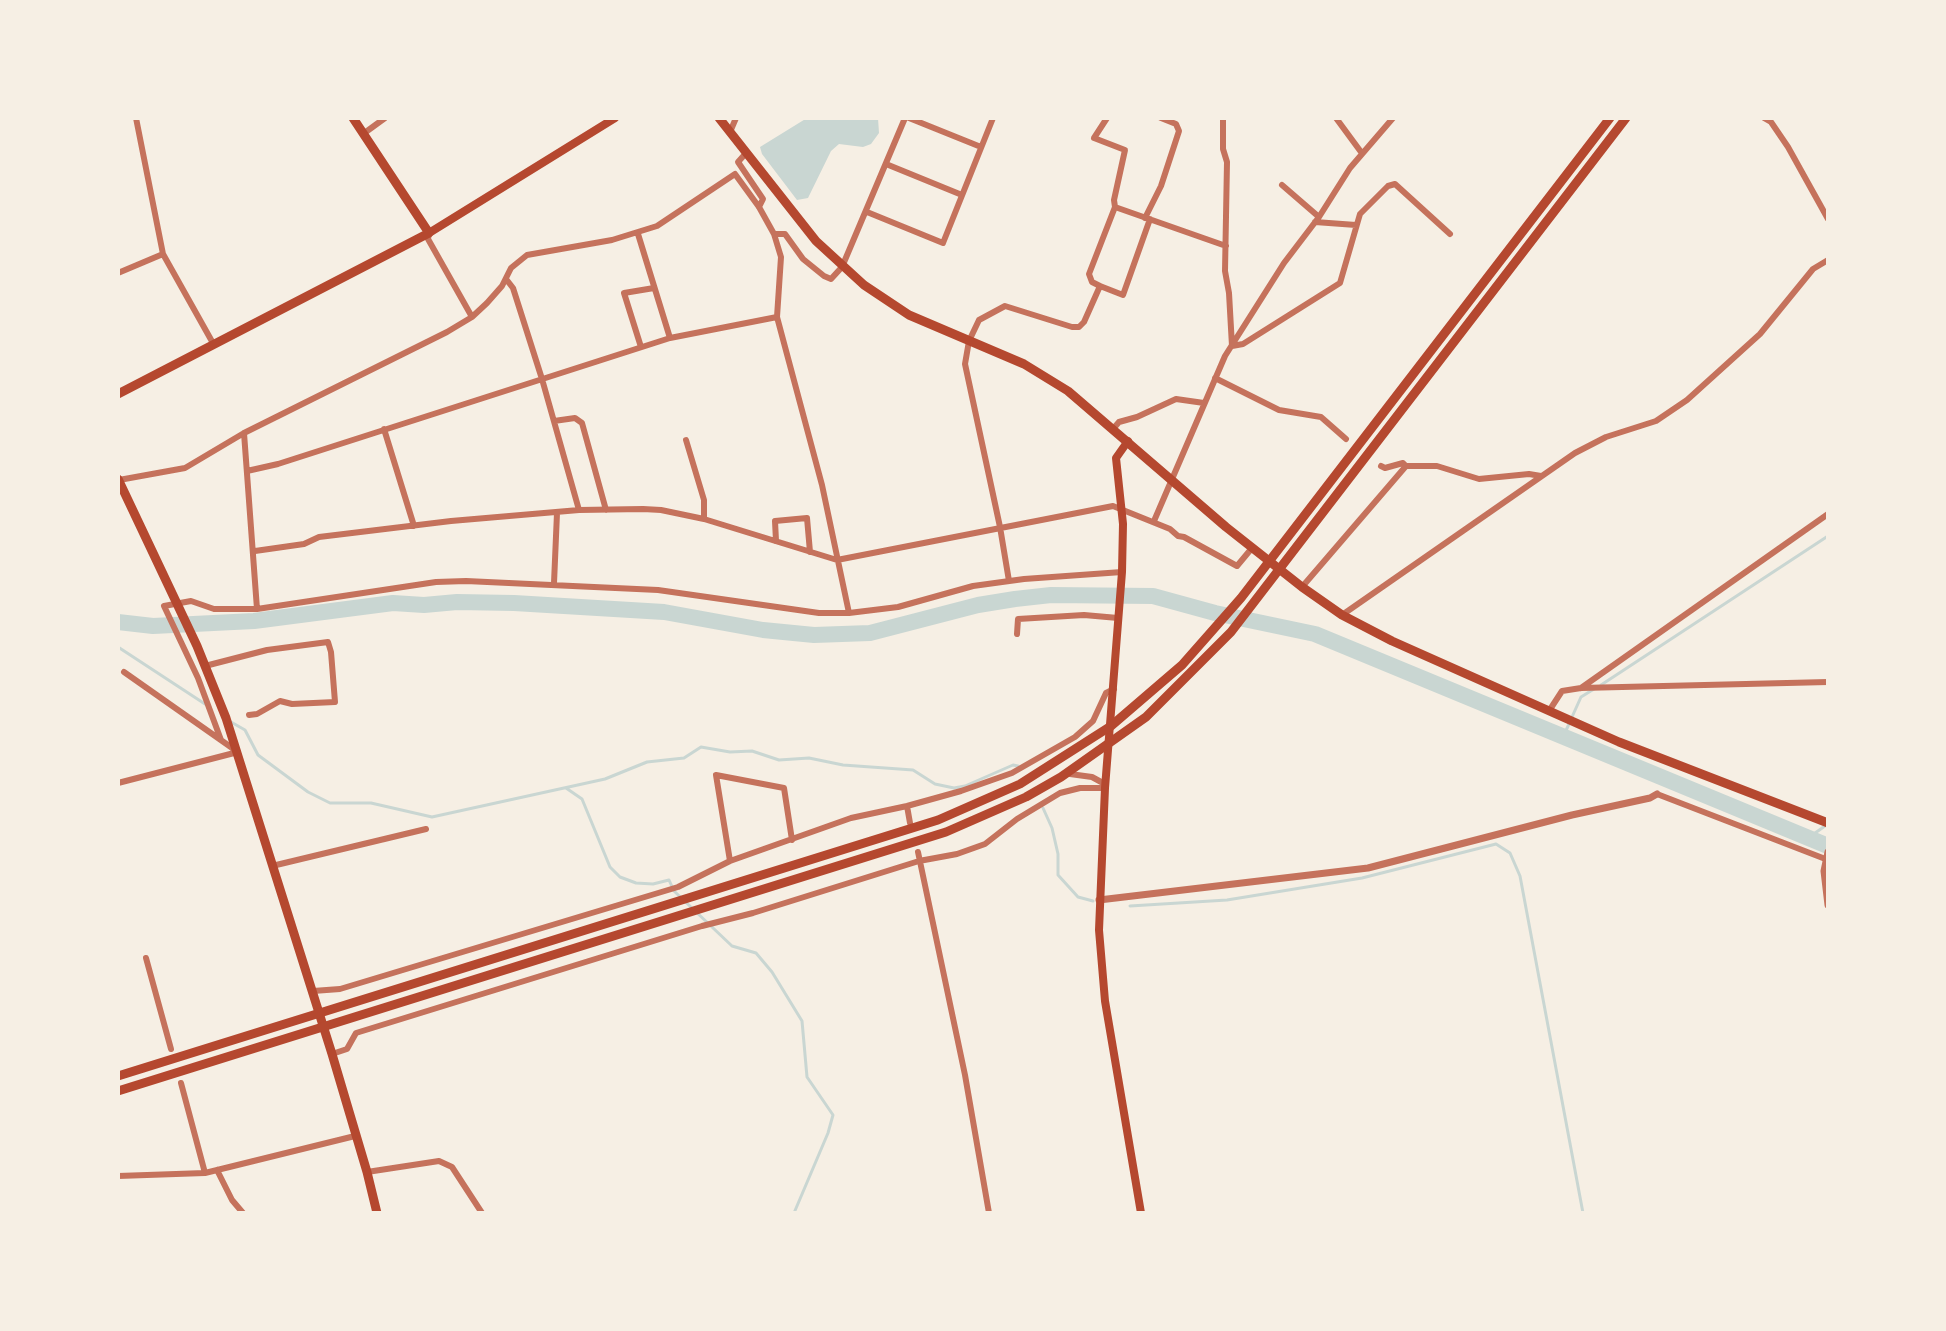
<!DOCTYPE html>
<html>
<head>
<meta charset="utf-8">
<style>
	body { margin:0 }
	#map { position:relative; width:1946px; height:1331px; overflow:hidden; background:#f6efe4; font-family:Quicksand,sans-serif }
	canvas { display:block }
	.frame { position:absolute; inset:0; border:120px solid #f6efe4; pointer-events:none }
</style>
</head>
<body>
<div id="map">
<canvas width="1946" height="1331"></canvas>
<div class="frame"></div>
</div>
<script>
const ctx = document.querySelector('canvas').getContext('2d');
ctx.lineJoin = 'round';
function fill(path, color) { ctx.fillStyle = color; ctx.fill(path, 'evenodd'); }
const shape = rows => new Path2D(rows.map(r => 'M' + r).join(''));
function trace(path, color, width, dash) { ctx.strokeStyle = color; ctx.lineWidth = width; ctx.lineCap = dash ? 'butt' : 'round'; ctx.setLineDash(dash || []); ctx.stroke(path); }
const water = shape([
	[807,118,878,118,879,133,871,144,863,147,839,144,831,151,808,198,797,200,762,154,760,147]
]);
const stream = shape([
	[118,647,205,704],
	[1601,685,1828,536],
	[1572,717,1581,697,1594,689],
	[231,722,245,730,258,755,308,792,330,803,371,803,432,817,605,779,647,762,684,758,701,747,730,752,752,751,779,760,809,758,843,765,913,770,935,784,954,788,965,786,1013,765,1018,766],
	[1563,737,1569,724],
	[566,788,582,799,610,867,620,877,636,883,653,884,669,880,674,891,732,946,756,953,772,972,802,1021,807,1077,833,1115,828,1133,794,1213],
	[1043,808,1052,828,1058,854,1058,875,1078,897,1093,901],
	[1808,838,1825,826],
	[1130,906,1227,900,1362,878,1496,844,1510,853,1520,876,1583,1213]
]);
const river = shape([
	[118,622,153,626,254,621,393,603,424,605,457,602,514,603,664,612,763,630,814,635,870,633,978,605,1015,599,1051,595,1153,596,1215,613,1315,634,1828,846]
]);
const minor = shape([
	[136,118,163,254,214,345],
	[909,118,981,147],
	[1223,118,1223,149,1227,162,1225,271,1229,293,1232,346],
	[1336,118,1361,152],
	[1764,118,1771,122,1788,147,1828,219],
	[730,132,736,118],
	[363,134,385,118],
	[747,152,738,162,763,199,759,207],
	[886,164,962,195],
	[1282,185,1319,217],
	[1115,207,1226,246],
	[867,212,943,243,993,118],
	[1145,218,1161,186,1179,131,1176,124,1161,118],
	[1315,222,1356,225],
	[429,233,428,239,472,317],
	[638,234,670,338],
	[774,234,785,234,803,259,824,276,831,279,842,267,905,118],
	[118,273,163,254],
	[506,279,513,288,542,379,579,510],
	[1100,286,1092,282,1089,274,1115,207,1114,200,1125,150,1094,138,1107,118],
	[1232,346,1243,344,1340,283,1360,214,1388,186,1395,184,1450,234],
	[641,347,624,293,654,288],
	[1215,378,1279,410,1321,417,1346,439],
	[554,421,575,418,582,423,606,510],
	[384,429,414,526],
	[1113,429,1119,422,1137,417,1176,399,1204,403],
	[244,433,257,609],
	[686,440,704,500,704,519],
	[1381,466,1385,468,1403,463,1406,466],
	[247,471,278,464,670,338,777,317],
	[119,480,185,468,244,433,447,332,472,317,487,303,502,286,511,268,527,255,612,240,657,226,735,174,759,207,774,234,781,257,777,317,822,485,849,613],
	[1154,521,1225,356,1284,263,1319,217,1350,168,1393,118],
	[776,541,775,521,807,518,810,552],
	[255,551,304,544,319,537,451,521,579,510,643,509,661,510,704,519,837,560,1113,506,1170,529,1178,536,1184,537,1237,566,1252,548],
	[1009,581,1000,527,965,364,969,341,979,320,1005,306,1072,327,1079,327,1084,322,1100,286,1123,295,1150,219],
	[554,583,557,513],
	[1302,587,1406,466,1437,466,1479,479,1529,474,1541,476],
	[1342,615,1575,453,1606,437,1656,421,1687,400,1760,334,1813,269,1828,260],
	[1017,634,1018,619,1084,615,1118,618],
	[205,666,267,650,328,642,331,652,335,702,292,704,280,701,257,714,249,715],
	[124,672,235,750],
	[1581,688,1828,514],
	[1549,711,1562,691,1581,688,1828,682],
	[221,740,198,678,164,606,191,601,214,609,257,609,436,582,466,581,658,590,819,613,849,613,898,607,973,586,1024,579,1122,572],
	[1070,774,1092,777,1103,783,1105,788],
	[118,783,238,752],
	[1657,794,1828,860],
	[907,806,910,823],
	[918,852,965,1075,989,1213],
	[730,861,716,775,784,788,792,840],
	[272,866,426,829],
	[146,958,171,1049],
	[313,991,340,989,678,887,730,861,851,818,907,806,961,791,1012,773,1075,737,1093,721,1106,693,1114,689],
	[332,1054,347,1049,356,1033,702,926,753,913,919,861,957,854,985,844,1017,819,1060,793,1080,788,1105,788],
	[181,1083,205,1173],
	[217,1170,232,1200,243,1213],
	[367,1172,439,1161,452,1167,482,1213],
	[118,1176,205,1173,355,1136]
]);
const tertiary = shape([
	[1828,852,1824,871,1828,905],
	[1099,900,1368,868,1572,815,1650,798,1657,794]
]);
const secondary = shape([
	[429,233,615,118],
	[1128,441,1116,458,1123,524,1122,572,1105,788,1099,930,1105,1001,1141,1213]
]);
const primary = shape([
	[719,118,816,241,864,285,909,315,1024,364,1068,391,1226,527,1302,587,1342,615,1392,641,1619,742,1828,823],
	[118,394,429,233,353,118],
	[118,479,197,646,226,718,332,1054,367,1172,377,1213]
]);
const trunk = shape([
	[118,1076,938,820,1020,784,1111,726,1182,665,1241,598,1610,118],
	[118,1091,946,832,1026,797,1061,777,1146,717,1231,632,1626,118]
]);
fill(water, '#c9d6d2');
trace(stream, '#c9d6d2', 3);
trace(river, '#c9d6d2', 16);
trace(minor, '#c5725c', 6);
trace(tertiary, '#c5725c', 7);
trace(secondary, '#b5482f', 8);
trace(primary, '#b5482f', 9);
trace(trunk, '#b5482f', 9);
</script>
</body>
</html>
